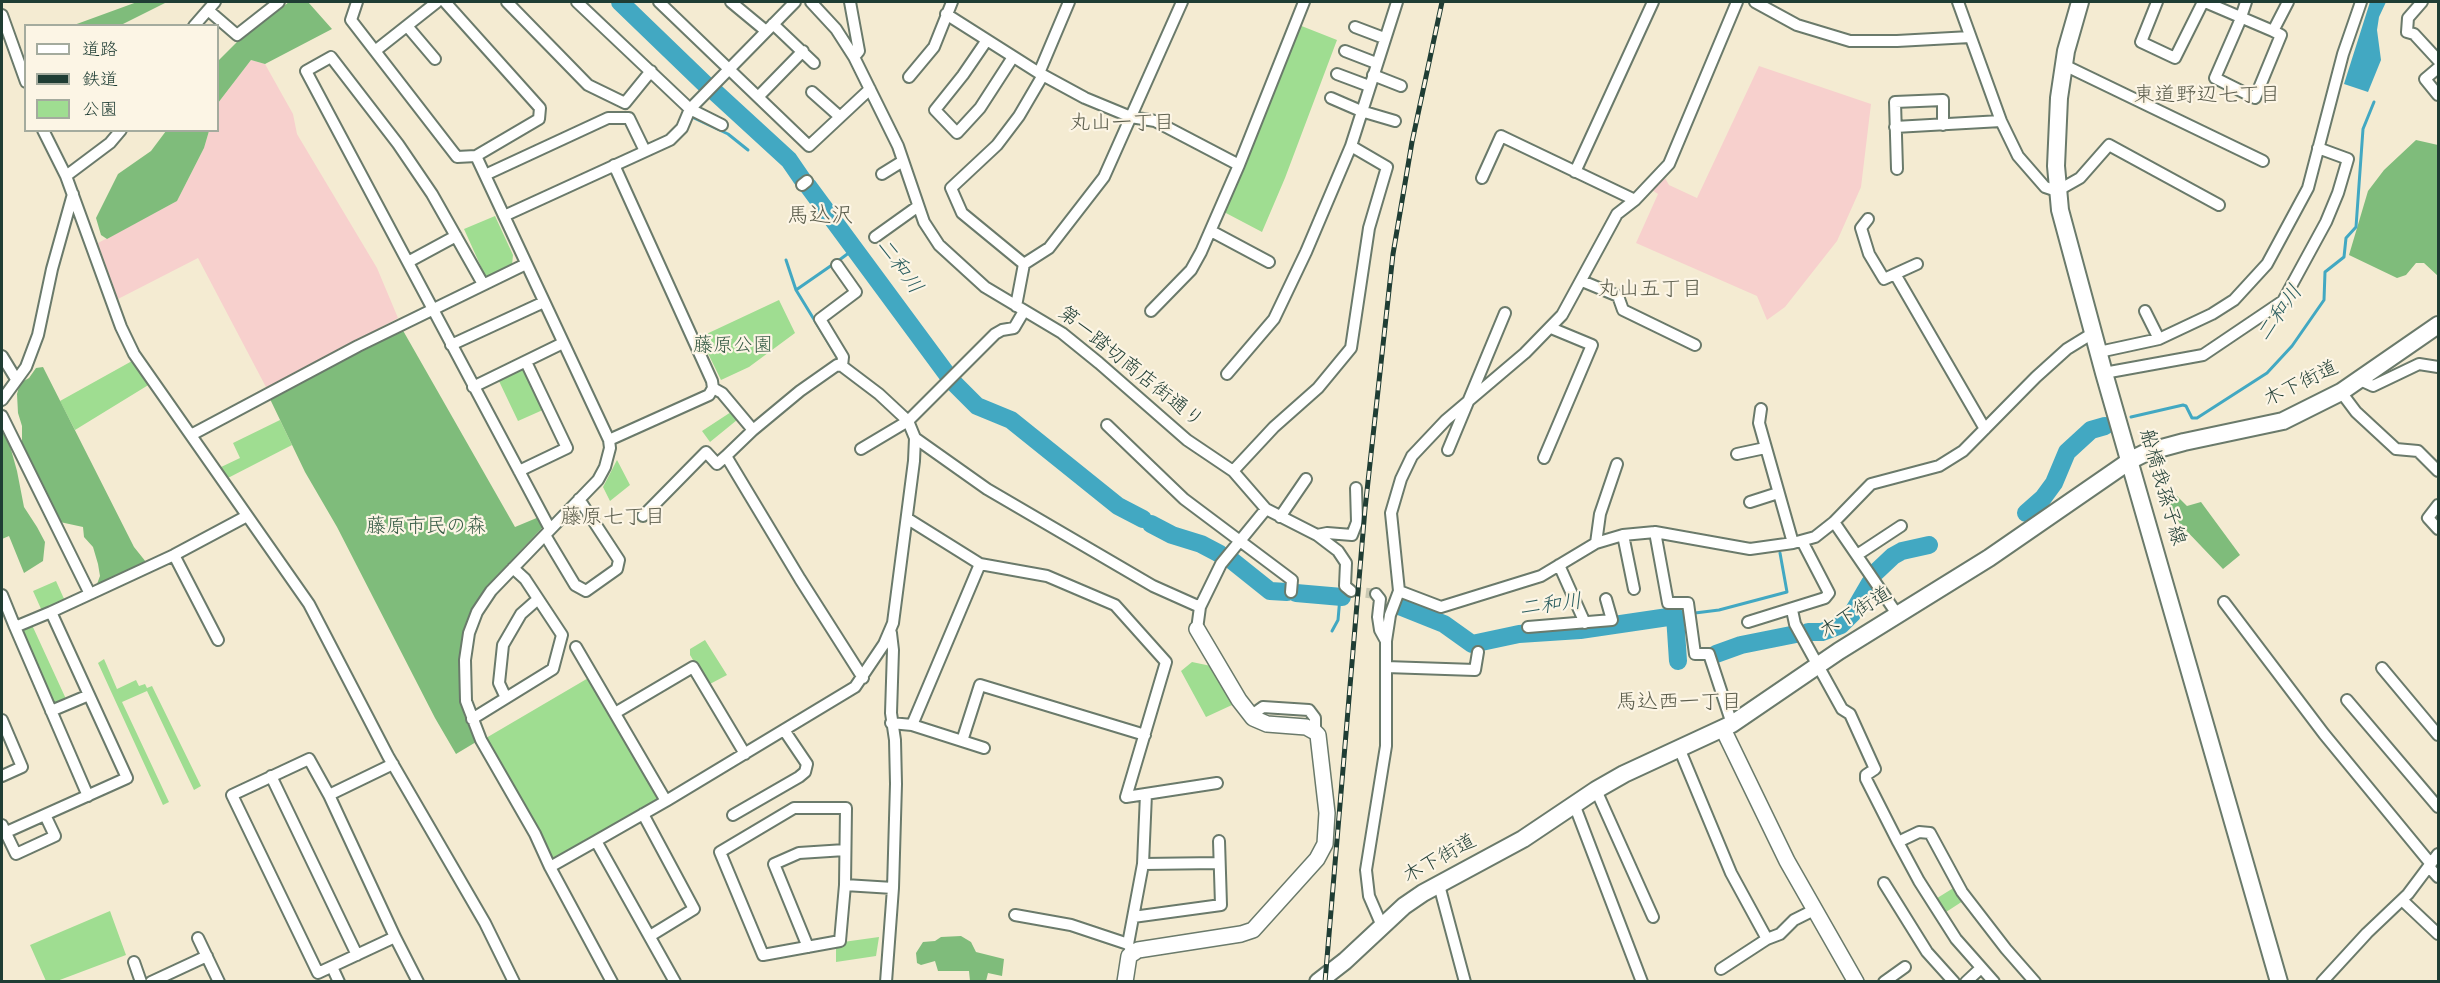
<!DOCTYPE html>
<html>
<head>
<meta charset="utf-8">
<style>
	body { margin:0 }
	#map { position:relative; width:2440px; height:983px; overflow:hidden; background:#f4ebd2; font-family:Dekko,"Klee One",sans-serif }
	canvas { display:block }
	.frame { position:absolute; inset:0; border:3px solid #1f3d34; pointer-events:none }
	.legend { position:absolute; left:24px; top:24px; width:195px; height:108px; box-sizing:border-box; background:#fcf5e5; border:2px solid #a4ab9e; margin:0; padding:8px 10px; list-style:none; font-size:18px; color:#1f3d34 }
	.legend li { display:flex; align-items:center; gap:12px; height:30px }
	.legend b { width:30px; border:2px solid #a4ab9e }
</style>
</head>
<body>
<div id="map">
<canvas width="2440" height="983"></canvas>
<div class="frame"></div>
<ul class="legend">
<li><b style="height:8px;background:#fff"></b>道路</li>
<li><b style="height:8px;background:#1f3d34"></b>鉄道</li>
<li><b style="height:16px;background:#9fdd91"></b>公園</li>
</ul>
</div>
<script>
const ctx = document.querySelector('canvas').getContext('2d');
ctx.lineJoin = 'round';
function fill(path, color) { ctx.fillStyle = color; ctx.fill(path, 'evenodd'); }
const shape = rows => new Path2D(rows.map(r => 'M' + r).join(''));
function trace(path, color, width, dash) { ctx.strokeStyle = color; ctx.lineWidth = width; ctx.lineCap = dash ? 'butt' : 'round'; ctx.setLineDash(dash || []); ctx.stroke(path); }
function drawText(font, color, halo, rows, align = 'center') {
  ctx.font = font + ' Dekko,"Klee One",sans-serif'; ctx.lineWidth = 4.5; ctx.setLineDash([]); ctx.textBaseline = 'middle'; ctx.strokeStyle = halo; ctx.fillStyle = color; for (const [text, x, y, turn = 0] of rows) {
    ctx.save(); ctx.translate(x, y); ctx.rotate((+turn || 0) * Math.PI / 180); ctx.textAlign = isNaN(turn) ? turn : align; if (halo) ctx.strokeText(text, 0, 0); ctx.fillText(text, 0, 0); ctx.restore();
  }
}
const built = shape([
	[251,60,265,64,293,114,297,134,377,268,398,318,267,389,198,258,118,299,98,243,177,201,204,148,209,131,218,130,218,103],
	[1759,66,1871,104,1861,187,1837,241,1785,307,1767,320,1757,296,1636,243,1658,194,1652,190,1665,178,1669,185,1697,198]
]);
const green = shape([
	[1299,25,1337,40,1285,178,1262,232,1224,212],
	[495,216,513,255,512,265,486,278,464,229],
	[779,300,795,333,749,367,721,380,700,337],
	[132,361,150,384,75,430,60,401],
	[522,368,527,370,545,409,518,421,498,379],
	[731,412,737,420,710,442,702,431],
	[280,420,292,445,226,479,219,468,240,458,233,443],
	[617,460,630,485,610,501,603,487],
	[56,581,65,601,42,611,33,591],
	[32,625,66,699,55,704,51,701,23,633,24,628],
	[705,640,727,675,708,685,690,655,690,649],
	[104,659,117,689,136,680,139,686,145,684,147,688,152,686,201,786,194,790,147,691,122,702,169,802,163,805,98,663],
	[1192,662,1211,666,1232,705,1206,717,1181,671],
	[590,677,662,799,552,861,486,738],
	[1955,887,1963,901,1943,914,1934,900],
	[110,911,126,955,57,981,46,981,30,945],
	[879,937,876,956,836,962,836,943]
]);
const forest = shape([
	[137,2,167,2,121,25,74,25],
	[289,2,308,2,332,29,265,64,251,60,218,103,218,61,239,40],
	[166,131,209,131,204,148,177,201,107,239,101,235,96,218,118,174,151,151],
	[2416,140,2438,145,2438,276,2424,263,2416,263,2406,275,2397,278,2349,255,2368,191,2384,170],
	[401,327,515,527,539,517,543,522,542,528,486,587,474,606,467,622,459,661,459,690,465,717,476,742,456,754,435,718,337,527,305,472,270,399],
	[43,367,134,547,146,562,97,584,100,576,98,564,93,547,84,537,83,527,60,522,22,444,22,426,18,413,17,394,20,383,29,378,36,368],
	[2,428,7,435,17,471,24,507,37,527,45,542,43,561,24,573,9,536,2,539],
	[2177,496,2187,506,2201,502,2240,555,2223,569,2180,524,2165,499],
	[961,936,971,942,976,952,1004,959,1002,976,988,973,986,981,970,981,969,971,938,971,935,961,921,965,917,963,916,953,923,942,935,941,941,937]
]);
const water = shape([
	[2370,2,2386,2,2379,17,2377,30,2381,60,2368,92,2344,84]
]);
const stream = shape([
	[694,118,728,134,748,150],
	[786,260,796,290],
	[838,261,854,249],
	[832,265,796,290,837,357],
	[2131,417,2183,405,2186,406,2192,418,2197,418,2267,373,2292,346,2324,300,2325,272,2344,257,2346,238,2356,227,2363,129,2374,102],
	[1695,613,1719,610,1787,592,1780,553],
	[1332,631,1338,620,1340,597]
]);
const river = shape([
	[620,2,706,85],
	[716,93,789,160,802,179],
	[808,186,949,377],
	[953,382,977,406,1011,420,1118,506,1143,519],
	[2026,513,2043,498,2054,483,2067,452,2091,430,2105,426],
	[1151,524,1172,535,1201,544,1220,554],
	[1230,559,1270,591,1287,592],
	[1876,572,1893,556,1902,551,1929,545],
	[1296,593,1342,597],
	[1399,606,1444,624,1472,644,1519,634,1580,630,1675,616,1678,661],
	[1808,632,1822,632,1841,625,1852,614,1870,583],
	[1716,654,1741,645,1796,634]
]);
const streetTunnel = shape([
	[1351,591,1376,594]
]);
const street = shape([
	[357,2,351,20,457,157,476,156,539,119,540,108,445,2],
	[507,2,588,85,625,103,651,71],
	[577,2,690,109,722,125],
	[659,2,809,146,870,89],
	[731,2,766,31],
	[811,2,836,29,854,57,898,146,924,222,939,245,985,287,1062,333,1099,363,1187,440,1233,471,1266,509,1317,535,1338,551,1346,563,1345,586,1351,591],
	[850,2,859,51,854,57],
	[1755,2,1797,25,1850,41,1897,41,1970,37],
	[1958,2,2001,121,2018,156,2045,187,2057,191,2080,178,2109,145,2219,205],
	[2157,2,2141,42,2175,58,2203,2],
	[2205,2,2273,31],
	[2246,2,2239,23,2215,78,2255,98,2281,35,2273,31,2288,2],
	[2422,2,2408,18,2407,32,2414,34,2438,60],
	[208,10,237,35,279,2],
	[946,14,1039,73,1085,98,1131,117,1155,121,1239,165],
	[2,15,26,82],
	[773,24,814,63],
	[194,26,215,2],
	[407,26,435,59],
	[1355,27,1384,38],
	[987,40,963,75,935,110,957,133,980,108,1013,57],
	[375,51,437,2],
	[1345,51,1376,63],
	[2064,65,2263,161],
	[2438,68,2425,79,2438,95],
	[1039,73,1069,2],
	[1337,74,1369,86],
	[1373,75,1401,86],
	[909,77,934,47,952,2],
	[812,92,839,116],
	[758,97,803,51],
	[1331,98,1361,111,1395,121],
	[1895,127,2001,121],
	[43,130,66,176,121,327,134,354,309,604,388,756,485,923,514,982],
	[476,156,609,440,610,448,605,467,598,480,491,591,477,612,469,633,465,660,466,701,481,740,535,834,550,867,612,982],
	[1897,169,1895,102,1943,100,1943,125],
	[1575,172,1653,2],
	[882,174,903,161],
	[485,175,608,118,629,118,645,151],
	[66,176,110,143,121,130],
	[1482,178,1501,136,1635,200],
	[802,185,807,181],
	[504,216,670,140,682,128,690,109,795,2],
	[1868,219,1861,228,1869,254,1884,279,1917,264],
	[1211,231,1269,262],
	[875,237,917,207],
	[408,262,456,236],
	[1024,264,1049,248,1104,177,1182,2],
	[837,265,856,292,820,319,843,357,842,366],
	[1895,274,1985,429],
	[1582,281,1618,296,1623,310,1695,345],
	[483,284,432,194,398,144,331,57,306,71,550,529],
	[1016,306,1024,264,962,213,951,188,997,145,1019,116,1043,75],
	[1151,311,1191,270,1201,252,1239,165,1304,2],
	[2145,311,2159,339],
	[451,345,544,302],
	[2099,352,2159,339,2212,314,2234,300,2267,264,2308,188,2343,54,2361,2],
	[2,356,16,379],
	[2104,373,2203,355,2283,301,2326,222,2338,193,2348,159,2318,148],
	[1227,374,1274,319,1306,252,1351,146],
	[2360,380,2373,386,2419,364,2438,367],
	[473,387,563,343],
	[713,388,722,393,753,430],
	[2341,392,2356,412,2396,449,2418,451,2438,471],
	[2,400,26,367,38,335,52,269,73,194],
	[1761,409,1759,423,1793,543],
	[2,416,90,594,51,612,127,778,2,834],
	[1107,425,1184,499,1292,580,1291,592],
	[191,435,358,346,526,264],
	[915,438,987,489,1153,586,1200,607],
	[609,440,709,395,713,388,712,381,614,165],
	[861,449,908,421,879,394,842,366,837,365,800,391,753,430,726,456,800,579,863,678],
	[1448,450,1505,313],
	[1737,454,1765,448],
	[1544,458,1592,345,1551,328],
	[519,471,567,448,526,362],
	[1233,471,1274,427,1318,388,1351,348,1369,228,1387,167,1351,146,1397,2],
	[1750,502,1778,493],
	[2438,505,2428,518,2438,529],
	[643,516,706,452,717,464,726,456],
	[1280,517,1306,479],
	[908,519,980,564,1047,576,1115,605,1166,662,1126,797,1217,783],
	[1834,522,1897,614],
	[1655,532,1668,603,1688,603,1695,654,1709,654,1732,724],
	[545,535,575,585,586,591,617,569,619,560,579,499],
	[1317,535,1327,533,1352,535,1357,522,1356,488],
	[1623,535,1634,589],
	[1596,543,1600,514,1617,464],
	[174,555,218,640],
	[1857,555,1901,526],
	[1559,565,1585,623],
	[1399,591,1441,607,1541,576,1596,543,1623,535,1655,532,1750,549,1793,543,1815,537,1834,522,1871,484,1939,466,1963,451,2036,377,2067,349,2093,333],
	[90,594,174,555,247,516],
	[1376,594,1380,599,1378,617,1380,630,1386,641],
	[2,595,15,627],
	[2224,602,2324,734,2431,864],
	[1792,610,1795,624,1842,709,1850,714,1875,769,1866,775,1866,779,1898,842,1919,881,1956,939,1994,982],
	[51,612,15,627,88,796],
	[1748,622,1825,598,1829,593,1802,541],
	[1528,627,1612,620,1606,599],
	[1197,629,1200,607,1221,564,1266,509],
	[576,647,666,801,855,687,884,644,893,623,914,461,915,438,908,421,995,334,1002,330,1014,328,1024,311],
	[1386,667,1475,670,1478,652],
	[2382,668,2438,735],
	[506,698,499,683,503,645,521,614,538,599],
	[2347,700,2438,807],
	[51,711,89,695],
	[615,713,693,667,745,754],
	[1253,718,1256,712,1263,707,1309,710,1315,718,1315,732],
	[472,719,553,669,562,635,525,579,513,568],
	[2,720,22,767,2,776],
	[891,723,912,725,984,748],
	[912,725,980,564],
	[962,741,980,685,1145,735],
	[1679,748,1731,873,1767,939],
	[271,776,357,955],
	[1596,790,1653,917],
	[329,795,395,937,318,973,232,795,309,759,329,795,393,764],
	[1574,804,1642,982],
	[643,814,694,909,650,936],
	[733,815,799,777,805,772,807,764,784,730],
	[2,825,16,854,55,836,45,815],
	[596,841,666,801],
	[1898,842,1919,832,1930,833,1962,892,2006,949,2035,982],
	[1143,864,1219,863],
	[550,867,596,841,675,982],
	[2429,867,2438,877],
	[1884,883,1927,952,1954,982],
	[845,885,840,941,763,955,720,852,794,808,846,808,845,885,893,888],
	[1439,885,1465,982],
	[2402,900,2438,934],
	[1015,915,1071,925,1128,944],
	[1133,917,1221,905,1219,841],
	[1382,926,1369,896,1366,870,1386,746,1386,641,1390,615,1399,591,1391,513,1401,479,1412,456,1446,420,1525,353,1562,315,1617,214,1635,200,1669,164,1737,2],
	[395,937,418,982],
	[198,938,219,982],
	[808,947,774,864,799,853,845,850],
	[1132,952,1128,944,1143,864,1146,794],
	[134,962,141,982],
	[332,967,339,982],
	[1721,969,1767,939,1780,934,1794,920,1814,910],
	[151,982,207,956],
	[886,982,893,888,896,784,895,740,891,713,893,650,891,633],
	[1884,982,1905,967],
	[1966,982,1981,968],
	[2322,982,2367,933,2408,894,2438,854]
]);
const secondary = shape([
	[1723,729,1787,861,1856,982],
	[1125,982,1129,956,1138,950,1241,934,1253,930,1317,859,1325,844,1327,813,1318,735,1315,732,1306,727,1267,724,1253,718,1239,700,1197,629]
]);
const primary = shape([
	[2080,2,2066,51,2059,98,2056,166,2060,210,2104,373,2279,982],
	[1318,982,1345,961,1404,906,1423,893,1523,839,1596,790,1624,774,1732,724,1839,651,1989,558,2131,460,2147,452,2184,442,2283,421,2341,392,2438,325]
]);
const rail = shape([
	[1325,982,1365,509,1393,254,1412,142,1442,2]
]);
const parkNames = [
	["藤原公園",733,348],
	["藤原市民の森",426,529]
];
const streetNames = [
	["第一踏切商店街通り",1129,369,39],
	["木下街道",2302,386,-26],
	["船橋我孫子線",2160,488,74],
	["木下街道",1857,615,-32],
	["木下街道",1441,861,-29]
];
const neighbourhoodNames = [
	["東道野辺七丁目",2207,98],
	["丸山一丁目",1122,126],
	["丸山五丁目",1650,292],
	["藤原七丁目",613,520],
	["馬込西一丁目",1679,705]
];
const waterNames = [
	["二和川",897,268,54],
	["二和川",2282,315,-55],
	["二和川",1551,608,-7]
];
const quarterNames = [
	["馬込沢",820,219]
];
fill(built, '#f7d0cd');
fill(green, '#9fdd91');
fill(forest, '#7fbc7b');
fill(water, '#42a8c2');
trace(stream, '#42a8c2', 3);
trace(river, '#42a8c2', 18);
trace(streetTunnel, '#c9c8b2', 10, [10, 5]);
trace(street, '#6a7a6b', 14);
trace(secondary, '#6a7a6b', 18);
trace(primary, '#6a7a6b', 20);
trace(street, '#fff', 10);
trace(secondary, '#fff', 15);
trace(primary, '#fff', 16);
trace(rail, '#1f3d34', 5);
trace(rail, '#fcf5e5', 3, [9]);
drawText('20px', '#395d47', '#fcf5e5', parkNames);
drawText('20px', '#1f3d34', '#fcf5e5', streetNames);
drawText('21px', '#5c5e4d', '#fcf5e5', neighbourhoodNames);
drawText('italic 21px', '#2a5d5f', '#fcf5e5', waterNames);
drawText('22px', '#5c5e4d', '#fcf5e5', quarterNames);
</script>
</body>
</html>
